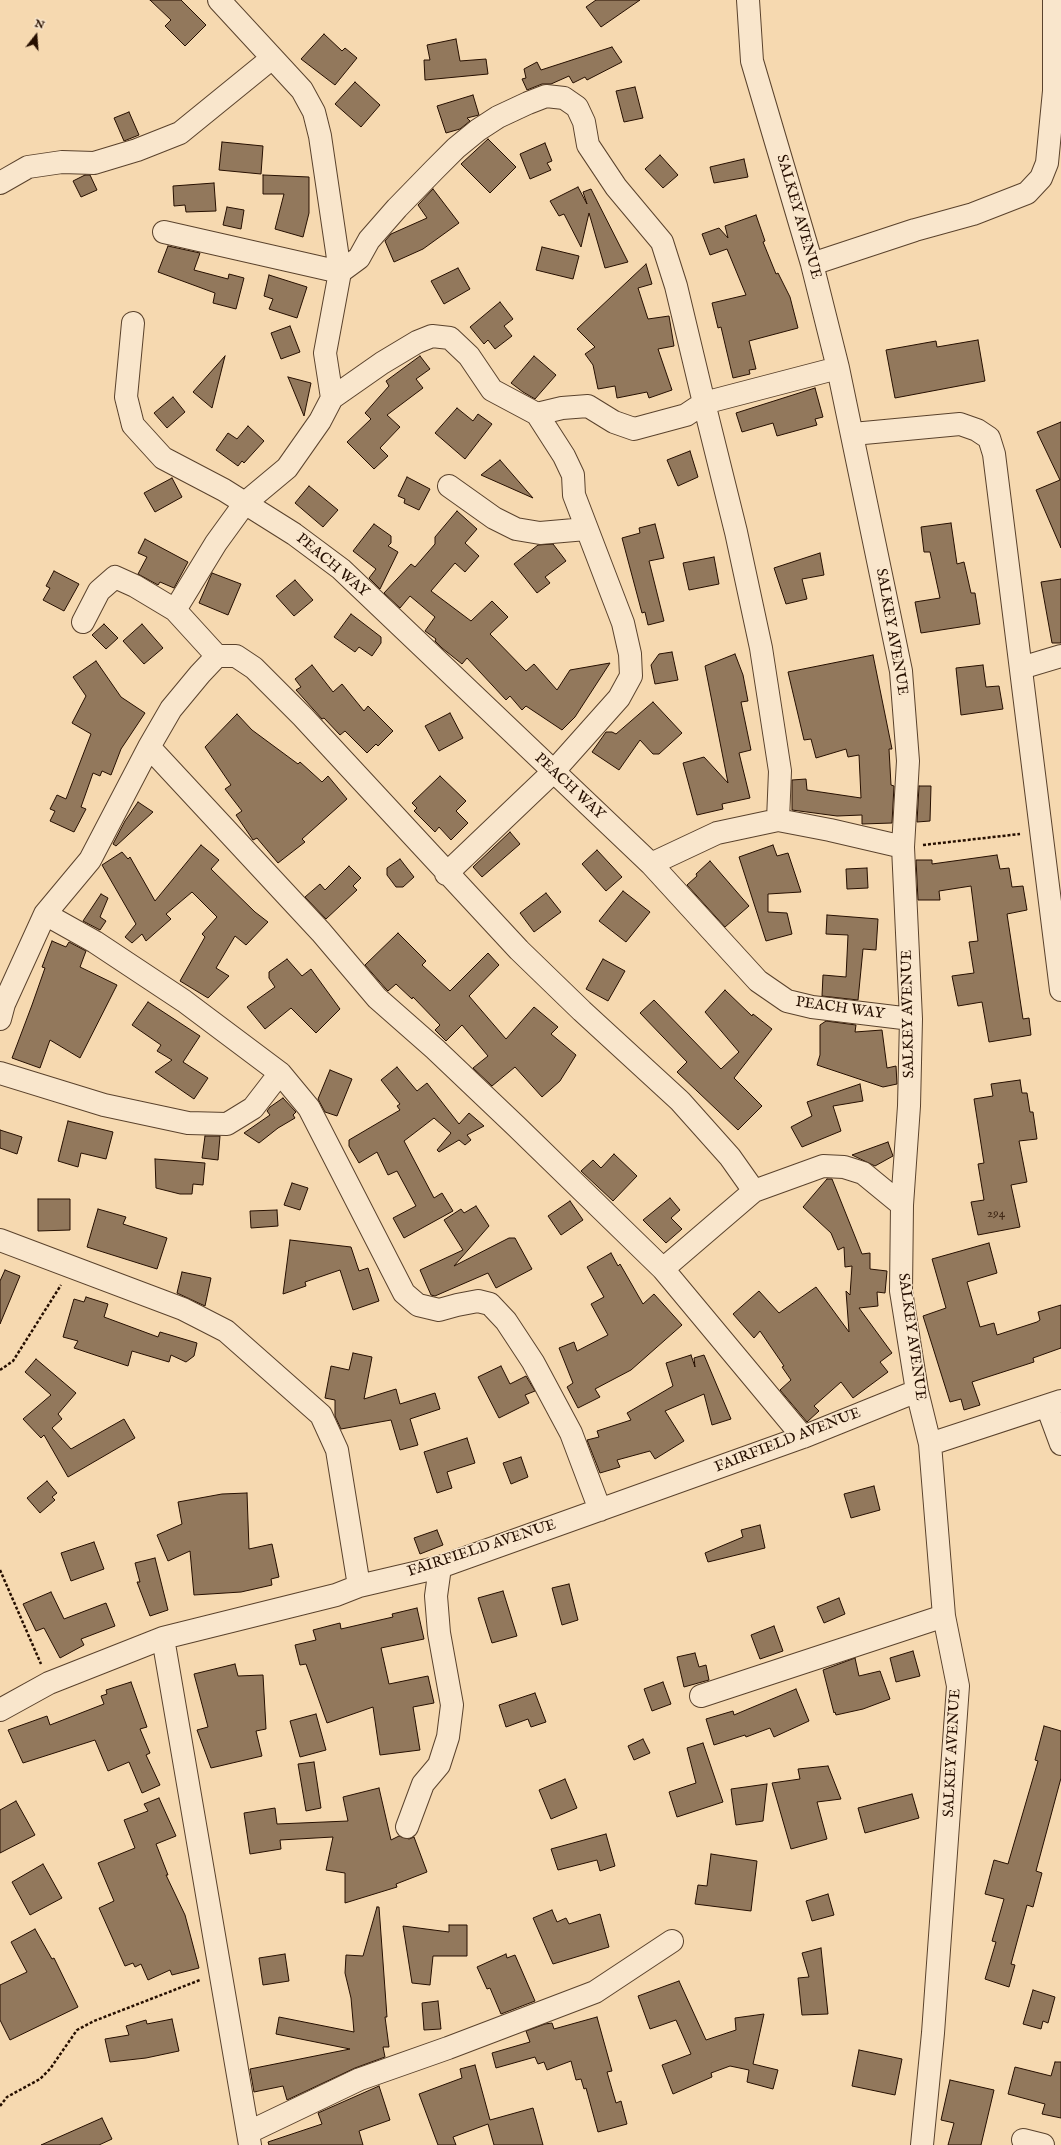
<!DOCTYPE html>
<html>
<head>
<meta charset="utf-8">
<style>
	body { margin:0 }
	#map { position:relative; width:1061px; height:2145px; overflow:hidden; background:#f6d9b0; font-family:"IM FELL English",serif }
	canvas { display:block }
	.north { position:absolute; left:16px; top:16px; width:40px; height:40px; -webkit-text-stroke:3px #f9e6cc; paint-order:stroke; rotate:17deg; font-size:11px; font-weight:700; line-height:16px; text-align:center; color:#260f00 }
	.north::after { content:''; display:block; margin:auto; width:14px; height:18px; background:#260f00; clip-path:polygon(50% 0,100% 100%,50% 72%,0 100%) }
</style>
</head>
<body>
<div id="map">
<canvas width="1061" height="2145"></canvas>
<div class="north">N</div>
</div>
<script>
const ctx = document.querySelector('canvas').getContext('2d');
ctx.lineJoin = 'round';
function fill(path, color) { ctx.fillStyle = color; ctx.fill(path, 'evenodd'); }
const shape = rows => new Path2D(rows.map(r => 'M' + r).join(''));
function trace(path, color, width, dash) { ctx.strokeStyle = color; ctx.lineWidth = width; ctx.lineCap = dash ? 'butt' : 'round'; ctx.setLineDash(dash || []); ctx.stroke(path); }
function drawText(font, color, halo, rows, align = 'center') {
  ctx.font = font + ' "IM FELL English",serif'; ctx.lineWidth = 3; ctx.setLineDash([]); ctx.textBaseline = 'middle'; ctx.strokeStyle = halo; ctx.fillStyle = color; for (const [text, x, y, turn = 0] of rows) {
    ctx.save(); ctx.translate(x, y); ctx.rotate((+turn || 0) * Math.PI / 180); ctx.textAlign = isNaN(turn) ? turn : align; if (halo) ctx.strokeText(text, 0, 0); ctx.fillText(text, 0, 0); ctx.restore();
  }
}
const building = shape([
	[150,0,181,0,206,25,185,46,165,26,171,20,150,0],
	[596,0,640,0,601,27,586,7,596,0],
	[324,34,342,51,345,48,357,58,335,85,301,59,324,34],
	[456,39,460,61,486,59,488,74,425,80,424,60,430,60,427,45,456,39],
	[612,47,622,62,587,80,585,77,573,83,569,76,551,84,542,84,527,90,522,79,526,78,524,69,537,62,541,70,612,47],
	[355,82,380,105,361,127,335,104,355,82],
	[635,87,643,118,624,122,616,91,635,87],
	[473,95,479,115,467,118,470,121,460,129,446,133,437,106,473,95],
	[129,112,139,135,124,141,114,118,129,112],
	[488,139,516,167,490,193,461,164,488,139],
	[222,142,263,146,261,174,219,170,222,142],
	[545,143,552,161,547,163,551,170,530,179,520,154,545,143],
	[660,155,678,175,663,188,645,169,660,155],
	[744,159,748,177,714,183,710,167,744,159],
	[85,175,90,175,97,190,81,197,73,181,85,175],
	[263,175,309,177,309,213,303,237,275,229,284,194,263,194,263,175],
	[214,183,216,211,186,212,185,205,174,206,173,186,214,183],
	[578,187,587,204,583,192,591,189,628,262,605,268,589,213,581,247,564,214,559,216,550,201,578,187],
	[433,189,459,223,423,249,394,262,385,241,391,234,427,218,418,205,433,189],
	[227,207,244,210,241,229,223,225,227,207],
	[756,215,765,241,763,242,776,274,778,273,790,297,798,328,749,341,756,369,749,370,750,374,733,378,721,327,718,328,712,303,746,295,727,249,710,255,702,234,719,228,728,238,725,226,756,215],
	[168,246,200,253,194,270,228,279,229,274,244,278,236,309,213,303,215,293,158,272,168,246],
	[542,247,579,256,573,279,536,270,542,247],
	[646,264,652,284,638,288,648,319,669,316,674,346,658,349,672,390,649,398,647,392,617,398,615,386,598,389,593,365,585,354,595,347,577,329,646,264],
	[458,268,470,289,444,304,431,281,458,268],
	[269,275,307,287,297,318,269,309,273,299,264,296,269,275],
	[500,302,513,319,504,326,512,336,495,349,488,340,484,344,470,327,500,302],
	[290,326,300,352,281,359,271,333,290,326],
	[978,340,985,381,895,398,886,350,936,341,937,347,978,340],
	[225,356,212,408,193,392,225,356],
	[420,356,430,369,416,379,423,388,387,415,400,427,380,448,388,456,374,469,347,442,371,419,365,413,389,386,386,381,420,356],
	[534,356,556,375,535,399,523,392,511,383,534,356],
	[288,377,311,383,304,416,288,377],
	[815,388,823,417,815,419,817,425,777,436,773,423,742,432,736,413,815,388],
	[173,397,185,412,167,428,154,413,173,397],
	[457,408,473,421,478,414,492,424,465,459,435,433,457,408],
	[1061,422,1061,548,1036,490,1060,480,1037,432,1061,422],
	[248,426,264,441,244,463,242,461,238,466,216,450,228,433,237,439,248,426],
	[690,451,698,477,678,486,667,460,690,451],
	[500,460,533,498,481,475,500,460],
	[407,477,430,489,419,510,404,503,405,499,398,496,407,477],
	[172,478,182,497,155,512,144,493,172,478],
	[309,486,338,510,323,527,295,503,309,486],
	[457,511,477,529,465,543,479,556,465,572,455,563,431,591,471,621,492,601,508,617,490,634,526,671,534,664,557,690,570,670,610,663,575,717,562,730,526,706,522,710,510,696,506,700,467,658,462,664,442,648,435,641,436,639,425,631,435,617,410,596,400,608,384,593,411,564,415,567,435,544,435,537,457,511],
	[951,523,957,564,964,562,971,593,975,593,980,624,921,633,915,602,940,598,930,552,924,552,921,527,951,523],
	[374,524,391,536,391,543,388,546,398,552,380,589,369,578,376,569,353,551,374,524],
	[655,524,664,558,649,561,664,621,648,625,645,612,642,613,622,538,640,533,639,528,655,524],
	[145,539,188,562,174,588,160,582,158,585,138,574,147,557,138,553,145,539],
	[553,544,566,561,545,577,550,583,537,593,514,564,538,545,553,544],
	[820,553,824,575,802,579,807,599,786,604,774,568,820,553],
	[714,557,719,584,689,590,683,563,714,557],
	[54,571,79,584,64,611,43,600,50,588,46,586,54,571],
	[212,573,241,584,228,615,199,603,212,573],
	[1061,579,1061,643,1052,643,1041,582,1061,579],
	[295,580,313,600,294,616,276,596,295,580],
	[351,614,381,637,381,643,372,656,359,647,355,652,334,637,351,614],
	[104,624,118,638,106,649,92,635,104,624],
	[142,624,163,648,144,664,123,641,142,624],
	[672,652,678,680,655,684,651,665,659,654,672,652],
	[735,654,743,675,748,701,741,702,751,750,739,753,750,798,722,804,723,809,697,815,683,763,704,757,728,783,705,666,735,654],
	[873,655,892,749,889,749,891,785,894,786,892,823,862,824,862,815,837,816,792,810,792,780,806,779,807,790,861,798,859,755,848,757,846,749,816,758,811,739,804,740,788,672,873,655],
	[96,661,121,697,145,713,121,749,111,775,102,771,100,776,93,773,81,807,86,809,74,832,50,821,55,811,50,809,57,795,66,799,91,734,72,723,86,696,73,677,96,661],
	[312,665,333,692,342,684,364,711,368,706,393,731,378,746,376,744,367,753,345,731,340,735,324,718,322,719,296,690,301,687,295,679,312,665],
	[983,665,986,687,999,686,1003,709,961,715,956,668,983,665],
	[653,702,682,733,659,754,653,754,640,740,619,770,592,752,606,732,612,732,616,734,653,702],
	[450,713,463,738,439,751,425,726,450,713],
	[237,714,252,730,298,764,300,762,322,782,328,776,347,799,302,839,305,842,278,863,257,838,253,840,236,815,242,811,225,789,231,785,205,747,237,714],
	[440,776,466,801,456,811,468,823,451,840,439,827,435,832,414,811,417,808,412,803,440,776],
	[919,786,931,786,930,821,917,822,919,786],
	[138,802,153,812,116,846,113,844,125,821,138,802],
	[510,832,520,844,482,877,473,867,510,832],
	[201,845,219,860,211,869,255,912,268,922,246,945,235,936,216,968,229,976,208,998,180,981,205,937,202,934,217,917,192,892,166,914,171,919,146,941,142,934,132,943,125,937,136,924,102,865,122,852,128,859,130,857,155,901,201,845],
	[773,845,777,856,788,853,801,892,768,894,768,912,787,913,792,934,766,941,739,857,773,845],
	[597,850,622,877,606,891,582,864,597,850],
	[997,855,1000,869,1009,868,1012,887,1023,886,1027,910,1007,914,1023,1019,1029,1018,1031,1035,989,1042,982,1002,958,1006,952,976,974,973,969,942,978,941,971,886,939,891,940,900,918,900,916,860,932,860,932,864,997,855],
	[400,859,414,877,403,887,396,887,387,875,387,868,400,859],
	[710,861,749,906,725,927,687,885,697,876,696,874,710,861],
	[349,866,361,878,353,886,357,890,326,919,305,897,320,884,325,890,349,866],
	[867,868,868,888,847,889,846,869,867,868],
	[623,891,650,912,626,942,599,921,623,891],
	[546,893,561,912,534,932,520,913,546,893],
	[101,894,108,898,100,917,106,921,100,930,83,921,101,894],
	[827,915,878,919,876,950,863,949,858,1000,822,996,823,975,846,977,848,935,826,934,827,915],
	[398,933,426,961,422,965,450,991,488,953,499,965,469,996,506,1039,534,1007,558,1027,551,1034,576,1055,560,1081,542,1097,515,1067,492,1086,473,1068,488,1056,462,1025,446,1041,435,1030,440,1025,413,997,412,999,396,984,388,991,386,989,365,965,398,933],
	[52,941,66,947,69,942,86,951,80,967,117,985,80,1058,50,1040,40,1068,12,1058,32,1005,45,968,42,967,52,941],
	[287,959,302,976,311,969,340,1009,316,1033,291,1008,265,1029,247,1007,275,987,269,978,269,972,287,959],
	[603,959,625,971,608,1001,586,989,603,959],
	[725,990,752,1016,753,1014,772,1029,734,1078,762,1106,738,1130,677,1072,687,1062,640,1013,654,1000,721,1069,739,1052,705,1012,725,990],
	[148,1002,200,1036,183,1062,208,1078,194,1099,155,1072,172,1060,157,1051,161,1045,132,1025,148,1002],
	[826,1021,856,1025,855,1032,882,1030,887,1068,896,1066,897,1084,883,1087,817,1065,820,1055,820,1025,826,1021],
	[397,1067,417,1091,427,1083,459,1124,469,1113,484,1126,467,1135,471,1140,465,1145,459,1140,439,1152,437,1150,451,1133,434,1118,404,1141,434,1198,442,1193,453,1211,404,1238,393,1218,416,1206,397,1171,388,1175,377,1152,359,1163,349,1146,349,1140,400,1110,397,1106,400,1104,381,1080,397,1067],
	[330,1070,352,1079,337,1116,325,1112,318,1099,330,1070],
	[1020,1080,1022,1093,1027,1093,1030,1112,1033,1112,1037,1139,1019,1141,1027,1182,1011,1185,1020,1227,978,1235,971,1202,984,1200,978,1164,984,1163,974,1099,993,1096,991,1084,1020,1080],
	[860,1084,863,1101,833,1106,841,1131,802,1147,791,1127,812,1116,807,1102,860,1084],
	[283,1098,296,1112,293,1115,295,1118,278,1128,259,1143,244,1133,270,1115,267,1111,270,1107,283,1098],
	[68,1121,113,1132,106,1159,81,1153,78,1167,58,1161,68,1121],
	[0,1130,22,1137,17,1154,0,1148,0,1130],
	[205,1136,220,1136,218,1160,202,1158,205,1136],
	[888,1142,893,1156,875,1166,852,1155,888,1142],
	[614,1154,637,1176,613,1201,581,1171,593,1160,601,1168,614,1154],
	[155,1159,205,1163,203,1185,193,1184,192,1194,180,1194,156,1188,155,1159],
	[827,1179,832,1179,862,1254,870,1253,870,1269,887,1271,885,1293,877,1292,878,1306,859,1308,892,1353,880,1362,888,1372,853,1398,841,1382,814,1406,819,1411,807,1422,780,1390,791,1380,782,1367,784,1366,760,1331,754,1338,733,1314,759,1291,779,1313,816,1287,849,1332,846,1291,850,1295,852,1266,845,1267,844,1247,838,1250,831,1233,803,1207,827,1179],
	[292,1183,308,1188,300,1210,284,1205,292,1183],
	[670,1198,680,1210,671,1218,682,1229,666,1243,643,1220,670,1198],
	[38,1199,70,1199,70,1230,38,1231,38,1199],
	[570,1201,583,1220,561,1235,548,1216,570,1201],
	[476,1206,489,1226,454,1266,509,1238,515,1238,532,1269,496,1288,488,1273,435,1296,431,1295,420,1270,463,1250,444,1220,461,1209,464,1213,476,1206],
	[98,1209,126,1217,123,1224,167,1238,157,1269,87,1247,98,1209],
	[277,1210,278,1226,251,1228,250,1211,277,1210],
	[290,1240,351,1247,359,1271,368,1268,379,1301,353,1310,340,1270,305,1282,306,1286,283,1294,290,1240],
	[989,1243,997,1273,967,1282,980,1327,994,1323,997,1335,1037,1322,1040,1320,1038,1312,1061,1305,1061,1348,1033,1358,1034,1362,972,1382,980,1405,964,1410,961,1399,950,1402,923,1316,946,1308,932,1259,989,1243],
	[611,1253,618,1266,620,1264,643,1304,654,1294,682,1325,631,1370,595,1389,600,1397,578,1408,567,1387,573,1383,559,1348,574,1342,577,1351,608,1335,591,1304,604,1297,587,1267,611,1253],
	[5,1270,20,1276,0,1324,0,1281,5,1270],
	[182,1272,211,1278,205,1306,177,1293,182,1272],
	[86,1297,108,1304,104,1317,158,1337,160,1332,197,1343,194,1356,186,1362,171,1355,169,1362,132,1351,128,1366,74,1348,78,1341,63,1337,74,1299,84,1302,86,1297],
	[353,1353,372,1357,364,1399,396,1389,400,1404,435,1393,440,1409,410,1419,418,1445,400,1450,391,1420,341,1429,335,1416,335,1400,325,1398,331,1366,349,1370,353,1353],
	[691,1355,695,1367,694,1358,704,1355,731,1419,712,1425,704,1394,665,1411,684,1441,655,1459,650,1451,617,1460,620,1467,600,1473,587,1440,599,1437,597,1431,631,1420,627,1413,673,1386,666,1363,691,1355],
	[36,1359,76,1393,58,1414,62,1419,52,1428,71,1449,124,1419,135,1438,68,1477,44,1435,41,1438,23,1419,51,1395,25,1372,36,1359],
	[501,1366,510,1384,526,1376,535,1391,525,1395,529,1403,499,1418,478,1377,501,1366],
	[467,1438,475,1463,447,1472,452,1488,437,1493,424,1452,467,1438],
	[521,1457,528,1477,511,1484,503,1463,521,1457],
	[47,1481,57,1493,52,1497,55,1500,40,1513,27,1498,47,1481],
	[874,1486,880,1510,851,1518,844,1494,874,1486],
	[247,1493,249,1549,272,1544,279,1577,271,1579,272,1585,241,1592,194,1595,190,1551,168,1561,157,1535,182,1524,178,1502,222,1494,247,1493],
	[760,1525,765,1548,708,1562,705,1553,743,1537,741,1530,760,1525],
	[437,1530,443,1545,420,1554,414,1538,437,1530],
	[94,1542,104,1569,71,1581,61,1553,94,1542],
	[155,1558,168,1610,150,1616,137,1582,140,1582,135,1563,155,1558],
	[569,1584,578,1620,562,1625,552,1588,569,1584],
	[503,1591,517,1636,492,1643,478,1598,503,1591],
	[51,1592,64,1619,106,1603,115,1626,81,1639,84,1645,60,1658,44,1628,36,1631,23,1604,51,1592],
	[839,1598,845,1614,824,1623,817,1607,839,1598],
	[417,1608,424,1639,381,1648,389,1684,428,1676,434,1703,413,1707,420,1750,380,1755,373,1707,327,1723,306,1664,300,1665,295,1645,316,1640,313,1630,340,1623,341,1629,393,1617,392,1614,417,1608],
	[774,1626,783,1651,760,1659,751,1635,774,1626],
	[913,1651,920,1676,896,1682,890,1658,913,1651],
	[695,1653,699,1667,706,1665,709,1680,684,1687,677,1657,695,1653],
	[855,1658,859,1676,880,1671,890,1699,863,1709,836,1715,835,1712,834,1713,823,1670,855,1658],
	[235,1664,238,1676,263,1675,266,1729,256,1731,262,1756,211,1768,197,1730,208,1727,194,1674,235,1664],
	[131,1682,147,1727,140,1729,150,1753,146,1755,160,1785,142,1793,129,1762,108,1771,95,1740,23,1763,8,1730,47,1716,50,1725,104,1704,101,1696,107,1694,106,1690,131,1682],
	[663,1682,671,1704,652,1711,644,1689,663,1682],
	[796,1689,809,1721,774,1737,770,1728,746,1737,745,1735,714,1745,706,1719,733,1711,734,1715,796,1689],
	[535,1693,546,1722,531,1727,528,1719,506,1727,499,1705,535,1693],
	[316,1714,326,1750,300,1757,290,1721,316,1714],
	[1044,1726,1061,1731,1061,1778,1036,1871,1042,1873,1033,1907,1027,1905,1011,1964,1015,1965,1009,1987,985,1979,996,1942,992,1941,1004,1899,985,1894,994,1860,1008,1864,1038,1761,1035,1760,1044,1726],
	[643,1739,650,1753,634,1760,628,1746,643,1739],
	[703,1743,723,1802,677,1817,669,1792,696,1783,687,1748,703,1743],
	[314,1762,321,1808,306,1811,298,1764,314,1762],
	[828,1766,841,1799,817,1802,827,1839,791,1849,772,1783,800,1779,798,1769,828,1766],
	[565,1779,577,1808,551,1819,539,1790,565,1779],
	[767,1784,763,1821,736,1825,731,1789,767,1784],
	[379,1788,391,1840,399,1836,409,1839,414,1837,427,1872,396,1884,397,1887,345,1903,345,1873,326,1870,333,1837,280,1840,281,1849,250,1854,244,1813,275,1808,277,1824,348,1821,343,1797,379,1788],
	[912,1794,919,1818,865,1833,858,1808,912,1794],
	[159,1798,176,1836,156,1844,168,1875,166,1875,185,1915,199,1968,172,1975,170,1970,148,1980,141,1964,135,1967,133,1963,125,1966,99,1908,114,1901,98,1863,135,1848,124,1820,148,1811,144,1804,159,1798],
	[16,1801,35,1835,0,1853,0,1810,16,1801],
	[606,1834,615,1866,600,1871,597,1860,558,1870,551,1849,606,1834],
	[711,1854,757,1861,751,1911,695,1904,698,1885,707,1886,711,1854],
	[43,1864,62,1898,30,1915,12,1882,43,1864],
	[828,1894,834,1915,812,1921,806,1901,828,1894],
	[377,1907,379,1907,387,2017,385,2017,389,2047,383,2047,385,2057,355,2068,287,2100,283,2086,254,2092,250,2069,350,2049,276,2034,279,2017,354,2032,351,1998,345,1973,346,1955,363,1956,377,1907],
	[552,1910,557,1922,566,1918,569,1924,600,1914,609,1947,553,1964,533,1918,552,1910],
	[449,1925,467,1925,467,1956,433,1956,430,1985,412,1983,403,1926,449,1932,449,1925],
	[35,1929,52,1959,54,1958,78,2007,10,2040,0,2020,0,1985,27,1972,11,1942,35,1929],
	[821,1948,828,2014,802,2015,798,1978,809,1977,802,1953,821,1948],
	[285,1954,289,1981,263,1985,259,1958,285,1954],
	[506,1954,507,1958,515,1955,535,2001,501,2014,490,1988,487,1989,477,1967,506,1954],
	[679,1981,706,2040,736,2030,735,2018,764,2014,753,2064,778,2070,773,2089,747,2082,749,2070,730,2066,711,2073,712,2077,673,2094,662,2065,691,2054,676,2020,650,2029,638,1996,679,1981],
	[1033,1990,1055,1997,1048,2023,1043,2021,1041,2029,1023,2024,1033,1990],
	[438,2001,441,2029,424,2030,422,2003,438,2001],
	[597,2017,612,2071,607,2072,616,2103,621,2101,627,2124,598,2132,586,2088,584,2089,581,2079,576,2080,571,2061,547,2070,544,2062,538,2064,535,2057,496,2068,492,2053,530,2042,526,2031,545,2024,552,2023,554,2029,597,2017],
	[172,2019,179,2051,146,2058,110,2062,105,2039,129,2035,126,2026,146,2020,147,2024,172,2019],
	[859,2050,902,2059,895,2095,852,2086,859,2050],
	[1055,2062,1061,2062,1061,2118,1042,2114,1045,2104,1008,2094,1015,2067,1051,2076,1055,2062],
	[475,2065,490,2120,533,2108,543,2145,494,2145,488,2124,453,2137,456,2145,438,2145,419,2094,462,2078,460,2069,475,2065],
	[950,2080,994,2090,981,2145,948,2145,954,2123,941,2120,950,2080],
	[379,2086,390,2120,359,2131,363,2145,269,2145,268,2142,322,2124,318,2113,379,2086],
	[102,2118,112,2139,99,2145,41,2145,102,2118]
]);
const path = shape([
	[923,845,1020,834],
	[0,1370,13,1361,61,1285],
	[0,1570,41,1664],
	[0,2106,7,2097,40,2079,50,2069,77,2030,94,2021,200,1980]
]);
const minor = shape([
	[748,0,752,61,812,264,838,368,901,671,908,761,903,847,911,1019,909,1106,902,1205,901,1291,917,1391,930,1444,944,1616,958,1686,933,2033,922,2145],
	[0,183,28,167,62,162,94,163,137,150,180,133,271,59],
	[164,232,340,272,359,258,369,240,397,208,434,170,456,148,478,130,498,117,528,103,546,96,564,98,577,107,584,122,588,145,616,187,662,242,676,286,704,403,838,368],
	[812,264,915,230,973,214,1027,193,1041,178,1047,163,1054,91,1054,0],
	[133,323,126,397,133,425,163,458,224,490,294,534,341,569,651,864,758,981,787,1001,812,1007,911,1019],
	[332,398,382,363,417,342,432,336,450,338,469,356,492,390,537,414,564,456,573,475,574,495,623,623,630,654,631,676,619,698,553,772,446,874],
	[537,414,562,408,588,406,614,422,634,429,686,415,704,403,736,532,761,648,780,771,778,820],
	[853,434,960,424,977,430,989,438,994,454,1061,990],
	[449,486,494,518,516,529,540,533,586,529],
	[175,610,216,543,245,503,287,468,320,421,332,398,325,353,340,272,320,136,314,112,302,90,219,0],
	[83,622,99,591,115,577,135,586,175,610,217,656],
	[1021,668,1061,656],
	[149,747,321,932,377,998,435,1049,516,1126,663,1269,803,1437],
	[651,864,717,833,778,820,830,830,903,847],
	[45,914,95,942,184,1001,280,1073,309,1108,404,1293,418,1305,439,1310,457,1305,478,1301,490,1304,506,1321,533,1362,571,1433,600,1510],
	[0,1019,4,1004,45,914,90,860,149,747,171,709,200,674,217,656,236,656,254,668,303,717,519,950,582,1011,680,1101,730,1157,754,1191],
	[0,1073,104,1105,188,1123,227,1124,253,1108,280,1073],
	[0,1240,183,1309,226,1331,321,1415,337,1450,359,1586],
	[663,1269,754,1191,823,1166,844,1167,863,1173,902,1205],
	[1047,1406,1061,1444],
	[930,1444,1061,1401],
	[163,1638,250,2145],
	[701,1696,944,1616],
	[0,1710,49,1683,163,1638,336,1595,359,1586,440,1567,803,1437,917,1391],
	[407,1827,423,1784,439,1765,448,1737,452,1705,439,1633,436,1596,440,1567],
	[249,2132,360,2079,448,2048,595,1992,672,1941],
	[1023,2140,1043,2145]
]);
const numberNames = [
	["294",996,1214]
];
const streetNames = [
	["SALKEY AVENUE",798,217,74],
	["PEACH WAY",332,566,40],
	["SALKEY AVENUE",891,632,80],
	["PEACH WAY",569,787,43],
	["PEACH WAY",840,1009,8],
	["SALKEY AVENUE",909,1014,-91],
	["SALKEY AVENUE",911,1337,82],
	["FAIRFIELD AVENUE",788,1441,-21],
	["FAIRFIELD AVENUE",482,1549,-18],
	["SALKEY AVENUE",953,1753,-87]
];
fill(building, '#92785c');
trace(building, '#260f00', 1);
trace(minor, '#5a422c', 24);
trace(path, '#260f00', 2.5, [3, 2]);
trace(minor, '#f9e6cc', 22);
drawText('13px', '#412917', null, numberNames);
drawText('15px', '#260f00', '#f9e6cc', streetNames);
</script>
</body>
</html>
